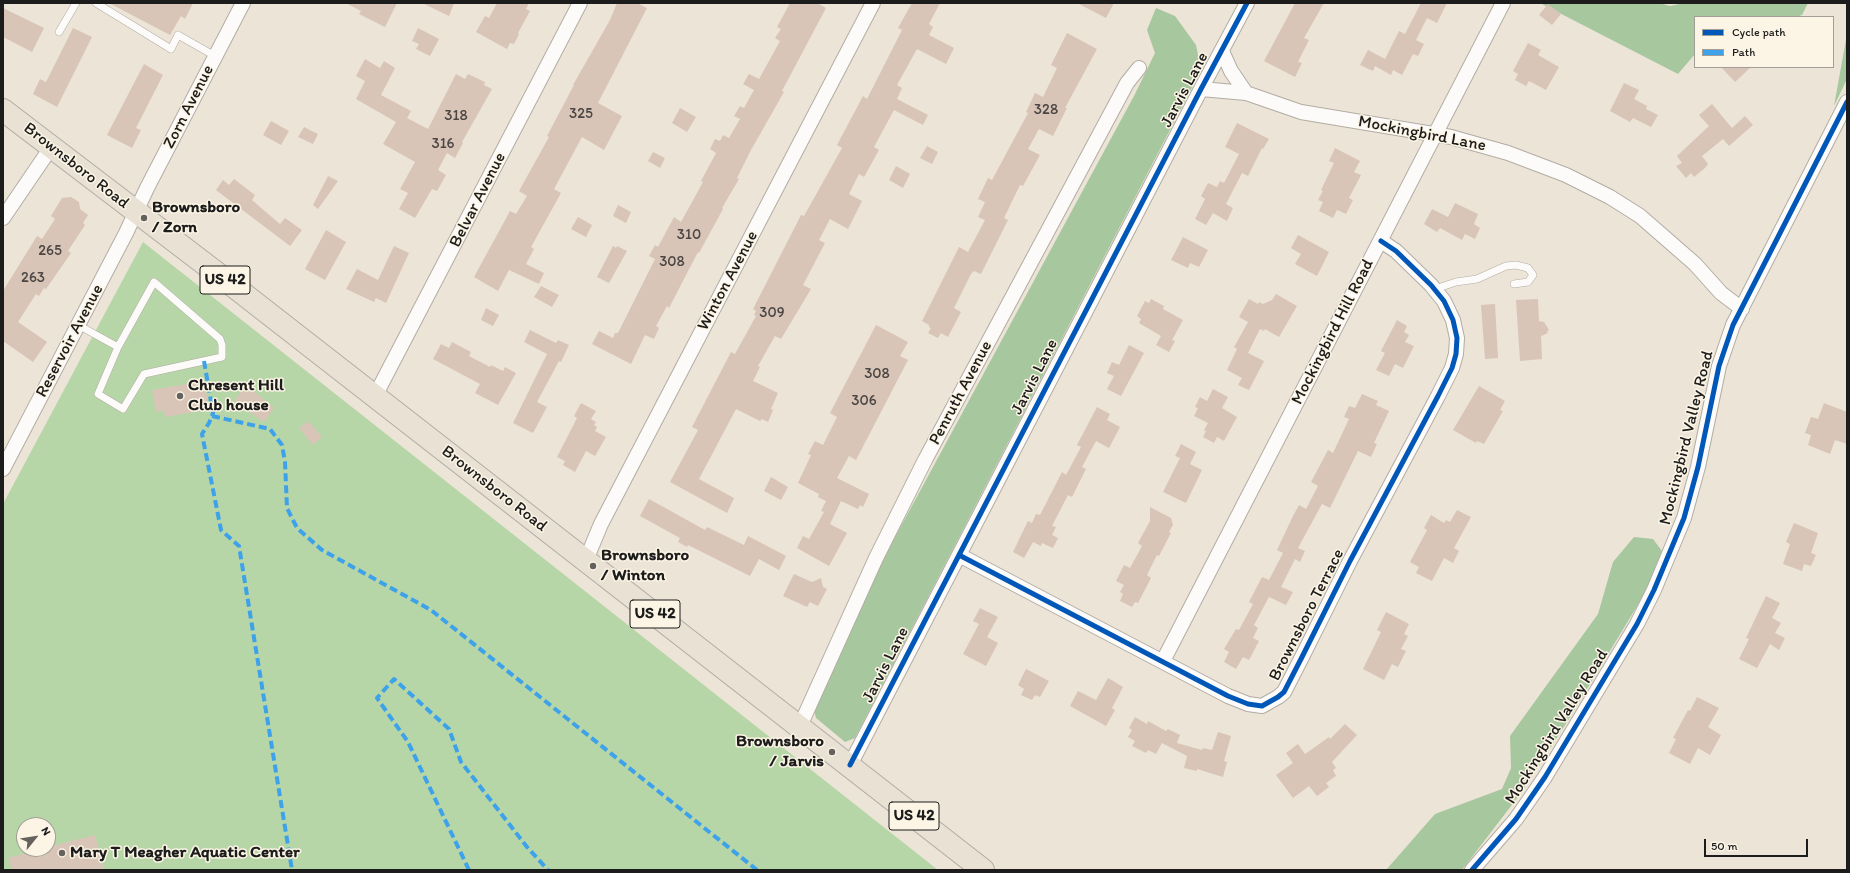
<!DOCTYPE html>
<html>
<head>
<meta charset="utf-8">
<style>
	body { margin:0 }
	#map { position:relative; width:1850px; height:873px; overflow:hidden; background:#ece4d6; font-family:Itim,sans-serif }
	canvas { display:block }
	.frame { position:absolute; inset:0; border:4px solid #1c1c1c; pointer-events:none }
	.legend { position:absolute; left:1694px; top:16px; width:140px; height:52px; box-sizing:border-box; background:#fcf5e5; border:1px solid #a29e95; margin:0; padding:5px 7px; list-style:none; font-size:12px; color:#1c1c1c }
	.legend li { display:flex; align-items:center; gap:8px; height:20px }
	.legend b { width:20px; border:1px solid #a29e95 }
	.north { position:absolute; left:16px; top:817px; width:40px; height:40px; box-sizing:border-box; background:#fcf5e5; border:1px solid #a29e95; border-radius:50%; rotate:60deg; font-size:11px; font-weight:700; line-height:16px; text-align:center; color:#1c1c1c }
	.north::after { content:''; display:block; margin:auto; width:14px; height:18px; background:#65625d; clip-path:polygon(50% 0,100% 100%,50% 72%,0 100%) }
	.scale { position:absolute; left:1704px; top:839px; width:104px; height:18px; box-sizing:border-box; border:2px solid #1c1c1c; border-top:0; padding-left:5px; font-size:12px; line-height:14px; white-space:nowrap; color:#1c1c1c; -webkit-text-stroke:3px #fcf5e5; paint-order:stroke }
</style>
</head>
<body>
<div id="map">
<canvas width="1850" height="873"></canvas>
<div class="frame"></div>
<ul class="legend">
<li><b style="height:5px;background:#0057b8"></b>Cycle path</li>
<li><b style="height:5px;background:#3da2ea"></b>Path</li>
</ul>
<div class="north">N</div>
<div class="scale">50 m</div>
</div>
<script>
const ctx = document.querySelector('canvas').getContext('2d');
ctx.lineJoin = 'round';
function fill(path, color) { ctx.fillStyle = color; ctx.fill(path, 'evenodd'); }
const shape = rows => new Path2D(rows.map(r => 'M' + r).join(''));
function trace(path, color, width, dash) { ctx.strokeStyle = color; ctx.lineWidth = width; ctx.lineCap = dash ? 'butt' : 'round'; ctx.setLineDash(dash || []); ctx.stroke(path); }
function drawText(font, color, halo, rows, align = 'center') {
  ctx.font = font + ' Itim,sans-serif'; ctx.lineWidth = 3; ctx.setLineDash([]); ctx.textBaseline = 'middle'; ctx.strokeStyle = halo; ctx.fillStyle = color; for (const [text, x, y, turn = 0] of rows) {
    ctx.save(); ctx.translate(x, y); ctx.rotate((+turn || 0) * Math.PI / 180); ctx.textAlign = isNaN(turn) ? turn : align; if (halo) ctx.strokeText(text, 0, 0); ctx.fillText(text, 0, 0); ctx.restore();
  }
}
const green = shape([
	[143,242,938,870,3,870,3,504],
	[24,825,48,825,48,849,24,849]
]);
const forest = shape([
	[1540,3,1659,3,1670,6,1684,3,1808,3,1802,15,1796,17,1695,17,1695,54,1678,74],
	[1156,8,1175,16,1196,45,1201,70,855,738,845,742,816,718,813,707,849,627,894,539,1134,96,1155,53,1147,30],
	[1847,34,1847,79,1834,106],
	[1634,537,1653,539,1662,551,1645,593,1567,722,1521,793,1462,870,1386,870,1435,814,1502,789,1511,768,1510,736,1598,614,1613,562]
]);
const building = shape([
	[109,3,193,3,185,19,181,16,170,35],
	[346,3,397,3,385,27,359,14,361,11],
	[422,3,454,3,449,16],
	[497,3,529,3,526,9,530,11,518,33,519,34,514,44,510,43,507,49,476,32,485,16,489,18],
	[617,3,637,3,647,8,598,103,622,116,604,150,582,137,554,189,561,193,531,247,534,249,526,264,544,273,539,284,509,270,498,291,474,277,510,211,516,214,527,196,519,191,549,137,547,136,574,85,573,85,610,20],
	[790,3,817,3,826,8,782,91,784,92,751,150,737,178,739,179,722,208,723,209,699,253,698,252,669,308,667,306,656,326,659,328,654,339,645,335,631,364,592,344,599,331,613,338,615,333,618,333,655,259,649,256,655,245,658,247,674,217,681,222,703,182,701,181,716,153,710,149,715,139,720,141,723,135,729,138,740,119,734,116,740,106,744,108,754,90,743,84,749,74,759,79,780,41,775,38,781,29,777,27],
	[912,3,940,3,929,24,933,27,929,35,954,48,946,64,917,49,897,85,902,88,897,99,928,115,923,125,894,110,874,147,879,150,864,177,859,174,849,194,862,201,848,229,830,219,819,240,825,243,803,285,811,289,781,339,775,336,758,366,760,367,753,381,778,393,771,409,773,410,768,422,762,419,760,421,736,409,699,479,734,498,727,513,670,482,698,430,692,427,731,352,735,354,756,316,754,315,756,311,753,309,801,215,804,216,842,148,837,145,863,96,867,99,902,30,898,28],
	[1077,3,1114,3,1106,18],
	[1295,3,1324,3,1304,38,1309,40,1298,62,1302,63,1295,77,1264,61],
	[1421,3,1447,3,1437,23,1427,18,1416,40,1424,44,1418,56,1413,54,1402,75,1393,70,1391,75,1375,66,1373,71,1360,65,1368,50,1385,59,1399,31,1405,34],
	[1548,4,1561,14,1552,25,1539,15],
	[3,8,44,28,32,52,3,37],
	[73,28,92,37,57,107,33,94,40,79,46,82],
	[418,28,439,39,430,56,416,49,419,44,412,41],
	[1067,33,1097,49,1065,108,1067,108,1053,136,1039,129,1028,149,1040,155,1023,186,1020,185,1004,218,1008,220,981,274,974,271,971,274,954,308,961,312,948,337,941,333,938,338,928,333,931,328,929,327,929,325,922,321,959,247,968,252,985,220,978,217,985,202,978,199,988,178,992,180,1028,113,1026,112,1035,93,1043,97,1057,68,1051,65],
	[1528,43,1541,50,1538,55,1559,67,1546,90,1529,81,1526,86,1515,80,1518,74,1513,71],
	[365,59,380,68,384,61,395,68,381,95,411,111,407,118,428,129,456,74,465,79,468,74,485,82,484,85,492,89,462,142,463,143,455,158,447,153,438,170,446,175,437,191,432,189,415,218,399,209,408,193,400,189,415,162,383,144,396,122,356,99,365,81,356,76],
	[144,64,163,75,136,128,141,130,132,148,107,135],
	[1721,67,1751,67,1735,82],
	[1624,83,1639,90,1634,99,1647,106,1646,109,1658,115,1651,127,1633,118,1630,122,1610,111],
	[1712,104,1732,128,1745,116,1753,125,1729,146,1723,139,1702,156,1708,164,1705,168,1694,177,1691,173,1686,178,1676,166,1682,163,1677,156,1709,126,1699,115],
	[680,108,696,117,687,132,672,123],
	[271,121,289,131,281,145,263,135],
	[1237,123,1269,139,1263,149,1262,148,1248,176,1242,173,1226,204,1233,208,1227,221,1213,213,1206,225,1195,219,1205,199,1201,196,1208,183,1217,187,1220,181,1224,183,1239,154,1225,147],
	[304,127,318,134,313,144,298,137],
	[927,146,938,152,932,164,920,158],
	[1335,148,1360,161,1354,172,1361,175,1349,198,1353,200,1346,214,1337,210,1333,218,1319,211,1323,202,1318,200,1323,191,1321,190,1334,163,1329,161],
	[653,152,665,158,660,168,648,161],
	[896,166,910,174,903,188,889,180],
	[328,176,338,181,318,209,313,205],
	[234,179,255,195,252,200,280,224,285,218,302,230,290,246,216,190,223,180,229,185],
	[71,197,79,202,80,209,88,215,83,223,85,225,68,251,71,253,46,289,44,288,39,296,36,294,18,322,47,342,33,362,3,341,3,291,37,236,42,239,55,219,51,216,62,198],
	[1455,203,1478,214,1474,224,1480,228,1475,239,1465,234,1462,240,1440,228,1437,232,1424,224,1432,209,1448,217],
	[618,205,631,212,626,223,613,216],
	[578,217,592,225,586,237,571,229],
	[326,230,346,242,325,280,305,269],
	[1298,235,1329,252,1317,276,1295,264,1301,254,1291,248],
	[1183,237,1208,250,1199,267,1190,263,1188,268,1171,260],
	[394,246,409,253,386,303,376,298,374,302,346,289,357,269,378,280],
	[613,246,616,248,617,246,627,251,609,283,597,277],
	[541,286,559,295,552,307,534,297],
	[1276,294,1297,306,1279,337,1265,329,1264,331,1260,329,1248,353,1264,361,1249,390,1238,385,1242,378,1227,370,1237,349,1234,347,1248,322,1239,317,1249,299,1258,304,1259,302,1263,304,1272,300],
	[1151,299,1164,306,1163,309,1183,320,1172,340,1175,341,1169,352,1156,345,1161,336,1139,323,1141,319,1137,316,1145,301,1149,303],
	[1538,299,1539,321,1544,322,1549,330,1547,331,1548,333,1541,336,1542,359,1520,361,1516,300],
	[1495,304,1498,358,1485,359,1481,305],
	[486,308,499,315,493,326,481,320],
	[1397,320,1407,326,1404,332,1409,335,1405,342,1414,346,1403,368,1395,364,1389,376,1376,370,1385,353,1381,351],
	[876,325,908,342,900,356,908,360,856,460,849,456,837,478,869,494,863,507,860,505,858,509,841,501,830,524,847,533,829,566,797,548,803,536,809,539,824,512,821,511,826,501,818,497,819,494,798,483,811,455,808,454,815,441,823,445,837,417,830,413],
	[530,330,556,343,558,340,569,345,561,362,559,361,537,402,547,407,533,433,513,423,547,354,524,342],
	[452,342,471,352,469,356,490,367,491,365,503,371,505,367,516,373,498,405,475,393,480,384,433,359,441,344,449,348],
	[1129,345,1144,353,1121,396,1107,389,1114,376,1107,373,1112,362,1119,365],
	[204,381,208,403,199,405,200,411,165,417,164,410,156,412,152,390],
	[246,385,274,408,264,422,234,401],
	[1479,386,1505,401,1500,410,1503,411,1484,444,1477,441,1476,443,1453,430],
	[1213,389,1228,397,1222,408,1237,417,1224,441,1217,437,1214,443,1203,437,1206,431,1204,430,1208,423,1194,416,1198,408,1195,407,1200,397,1207,401],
	[1362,394,1378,401,1376,405,1389,411,1374,443,1377,444,1371,457,1358,451,1330,508,1322,504,1298,548,1305,551,1300,562,1295,559,1281,587,1293,592,1286,605,1269,597,1254,625,1258,628,1253,638,1259,641,1249,660,1243,657,1236,669,1224,662,1229,652,1224,649,1236,629,1239,630,1253,604,1249,602,1262,577,1269,580,1283,553,1277,550,1293,516,1299,505,1306,509,1318,486,1311,482,1328,450,1333,453,1349,419,1344,417,1349,406,1355,408],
	[581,403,596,411,591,419,596,422,594,425,597,427,595,431,606,437,595,456,586,451,575,472,563,465,565,461,557,457,577,418,574,416],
	[1824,403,1847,412,1847,444,1835,440,1830,454,1808,445,1811,435,1805,433,1811,417,1818,419],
	[1097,407,1110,414,1107,420,1120,427,1109,448,1096,441,1082,467,1086,469,1072,497,1068,495,1052,526,1056,527,1052,535,1058,538,1053,548,1042,543,1041,546,1033,542,1024,558,1013,552,1028,521,1032,523,1036,514,1040,515,1062,472,1066,475,1081,447,1077,445],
	[308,421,322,437,313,445,299,428],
	[1181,444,1196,452,1190,464,1202,470,1186,503,1163,492,1180,458,1175,456],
	[771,477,788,487,781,500,764,491],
	[649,499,705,530,707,527,744,545,748,536,786,556,779,570,759,559,750,576,688,545,687,547,678,542,680,538,640,516],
	[1150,507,1171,518,1173,525,1169,532,1171,533,1159,556,1157,555,1147,575,1151,578,1138,603,1135,602,1132,607,1120,601,1123,594,1120,592,1124,585,1116,581,1124,565,1130,568,1142,546,1138,543,1150,521],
	[1457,510,1471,517,1454,548,1459,551,1453,563,1444,558,1432,581,1416,573,1419,567,1410,562,1427,530,1424,528,1431,515,1444,523,1446,520,1450,522],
	[1794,523,1818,533,1811,553,1816,555,1811,566,1804,564,1802,571,1783,564,1790,544,1786,542],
	[794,574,812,582,821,578,823,587,827,589,818,606,810,602,807,607,783,596],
	[1766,596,1780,603,1772,618,1781,623,1775,633,1785,638,1779,650,1770,644,1757,668,1739,659,1749,639,1746,638],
	[980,608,998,617,987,637,998,643,986,666,963,654,979,624,973,621],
	[1386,612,1409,624,1404,634,1408,636,1401,649,1406,651,1398,667,1392,664,1384,680,1363,669,1381,632,1377,630],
	[1026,669,1049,681,1040,697,1035,695,1032,700,1021,695,1024,689,1018,685],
	[1108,678,1123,687,1112,708,1115,710,1106,726,1070,706,1078,691,1096,700],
	[1697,697,1719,708,1708,727,1721,735,1710,755,1698,748,1690,764,1669,753,1676,739,1673,738,1688,710,1690,711],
	[1135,717,1147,724,1148,721,1166,731,1168,729,1180,735,1177,743,1202,750,1203,748,1212,750,1218,732,1231,736,1224,761,1227,762,1223,777,1197,769,1197,771,1184,768,1187,756,1162,743,1156,754,1148,750,1146,753,1132,746,1135,741,1128,737,1132,730,1129,728],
	[1345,724,1357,735,1332,762,1336,768,1333,770,1336,776,1326,783,1329,787,1317,796,1309,786,1293,798,1276,775,1293,763,1286,753,1298,744,1305,754,1329,737,1330,739],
	[95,835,104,870,12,870,8,858,42,849,48,849,48,847]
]);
const lane = shape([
	[96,3,171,49,178,35,215,56],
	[59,32,76,3],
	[1435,289,1456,282,1477,279,1506,266,1516,265,1528,268,1533,275,1528,282,1514,284],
	[78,325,118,347,154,282,220,339,222,345,222,357,144,374,123,409,98,394,118,347]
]);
const street = shape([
	[1222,51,1231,71,1246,93],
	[1201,89,1246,93,1301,112,1451,137,1508,153,1566,175,1610,197,1640,216,1695,264,1721,293,1742,309],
	[3,218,52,146],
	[375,396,580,3],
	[3,469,126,233,147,188,243,3],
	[959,555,1228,696,1248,704,1262,706,1278,697,1284,692,1302,657,1350,561,1438,396,1452,368,1456,354,1457,338,1453,320,1444,301,1431,285,1396,251,1381,241],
	[586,560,601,524,873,3],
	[1163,661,1503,3],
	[800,726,876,558,925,460,1127,83,1139,68],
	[850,765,1201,89,1247,3],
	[1472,870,1516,819,1545,777,1637,624,1654,590,1684,518,1698,467,1719,366,1733,325,1847,102]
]);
const primary = shape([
	[3,110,214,271,983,870]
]);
const quiet = shape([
	[204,361,213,413,209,423,202,434,221,530,239,546,292,870],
	[212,416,270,429,282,445,285,462,287,508,297,528,322,550,431,610,757,870],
	[469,870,408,742,377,698,394,679,449,729,461,762,527,847,548,870]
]);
const cycleway = shape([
	[959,555,1228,696,1248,704,1262,706,1278,697,1284,692,1302,657,1350,561,1438,396,1452,368,1456,354,1457,338,1453,320,1444,301,1431,285,1396,251,1381,241],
	[850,765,1201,89,1247,3],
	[1472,870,1516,819,1545,777,1637,624,1654,590,1684,518,1698,467,1719,366,1733,325,1847,102]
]);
const markers = [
	[144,218,4,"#65625d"],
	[180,396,4,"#65625d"],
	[593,566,4,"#65625d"],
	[832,752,4,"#65625d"],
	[62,853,4,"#65625d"]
];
const numberNames = [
	["328",1046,110],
	["325",581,114],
	["318",456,116],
	["316",443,144],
	["310",689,235],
	["265",50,251],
	["308",672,262],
	["263",33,278],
	["309",772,313],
	["308",877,374],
	["306",864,401]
];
const shields = [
	[225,280,50],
	[655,614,50],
	[914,816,50]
];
const shieldNames = [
	["US 42",225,280],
	["US 42",655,614],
	["US 42",914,816]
];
const streetNames = [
	["Jarvis Lane",1185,90,-62],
	["Zorn Avenue",189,107,-63],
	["Mockingbird Lane",1422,134,11],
	["Brownsboro Road",76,166,38],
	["Belvar Avenue",478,200,-63],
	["Winton Avenue",728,281,-62],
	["Mockingbird Hill Road",1333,332,-63],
	["Reservoir Avenue",70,341,-62],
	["Jarvis Lane",1035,377,-63],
	["Penruth Avenue",961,393,-62],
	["Mockingbird Valley Road",1687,438,-76],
	["Brownsboro Road",494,489,38],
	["Brownsboro Terrace",1307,615,-63],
	["Jarvis Lane",886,665,-63],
	["Mockingbird Valley Road",1557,727,-58]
];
const poiNames = [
	["Brownsboro",152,208],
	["/ Zorn",152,228],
	["Chresent Hill",188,386],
	["Club house",188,406],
	["Brownsboro",601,556],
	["/ Winton",601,576],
	["Brownsboro",824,742,"right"],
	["/ Jarvis",824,762,"right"],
	["Mary T Meagher Aquatic Center",70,853]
];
fill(green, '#b6d6a8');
fill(forest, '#a7c79e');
fill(building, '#d8c5b8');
trace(lane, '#b2aca4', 8);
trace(street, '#b2aca4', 16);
trace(primary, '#b2aca4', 24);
trace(lane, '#fcfbf9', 7);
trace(street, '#fcfbf9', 14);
trace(primary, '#e8e1d4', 22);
trace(quiet, '#3da2ea', 4, [8, 4]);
trace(cycleway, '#0057b8', 5);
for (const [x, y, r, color] of markers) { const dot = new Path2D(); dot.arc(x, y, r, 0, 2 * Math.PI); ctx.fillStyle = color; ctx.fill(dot); trace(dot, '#fcf5e5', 1.5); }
drawText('15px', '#4b4643', null, numberNames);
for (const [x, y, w] of shields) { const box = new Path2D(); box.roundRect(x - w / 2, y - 14, w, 28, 3); ctx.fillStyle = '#fcf5e5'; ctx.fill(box); trace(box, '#1c1c1c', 1); }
drawText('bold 16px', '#1c1c1c', null, shieldNames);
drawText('17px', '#1c1c1c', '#fcf5e5', streetNames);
drawText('bold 17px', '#1c1c1c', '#fcf5e5', poiNames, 'left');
</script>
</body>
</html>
